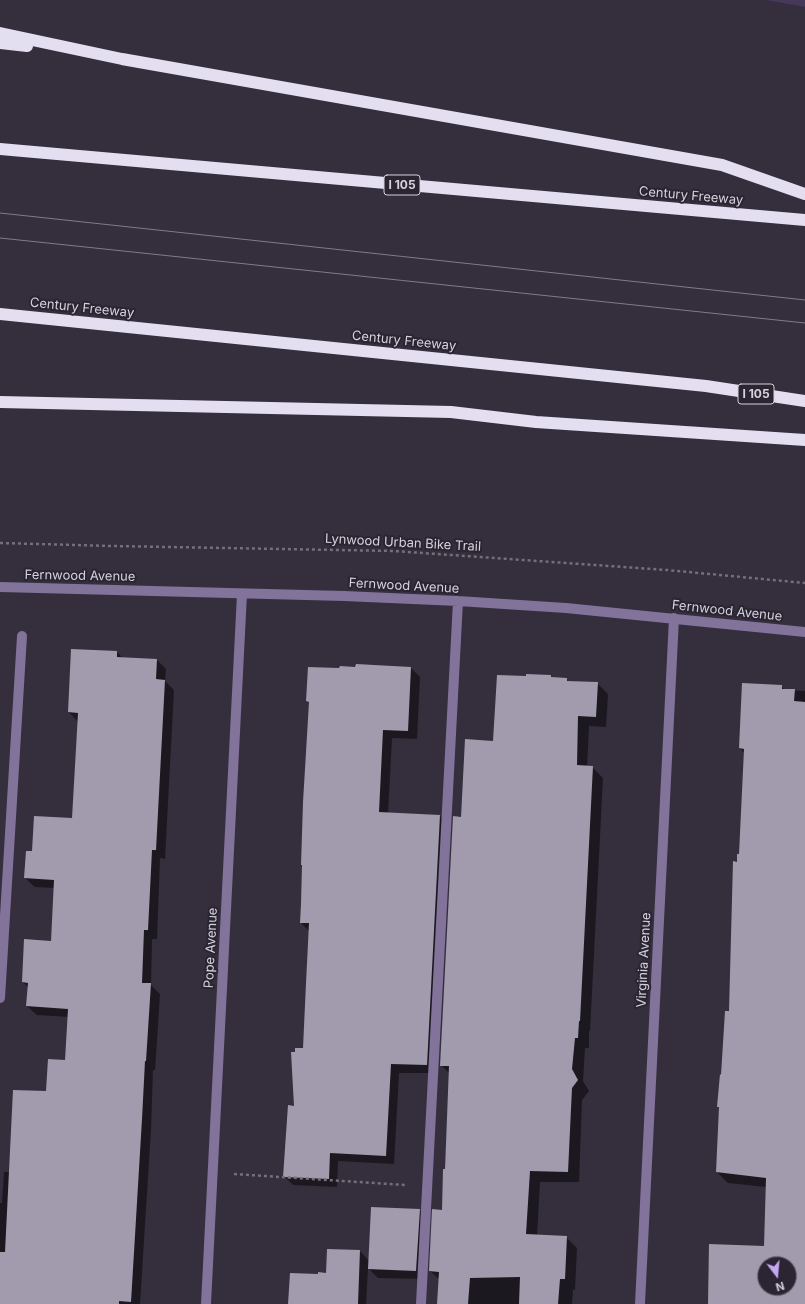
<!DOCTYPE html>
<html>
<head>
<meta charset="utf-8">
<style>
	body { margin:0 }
	#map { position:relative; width:805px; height:1304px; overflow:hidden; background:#342e3d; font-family:Inter,sans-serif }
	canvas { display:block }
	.north { position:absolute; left:757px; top:1256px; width:40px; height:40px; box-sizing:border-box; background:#2a2433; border:1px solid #6e6a76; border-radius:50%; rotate:164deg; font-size:11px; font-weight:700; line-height:16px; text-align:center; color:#d5d2db }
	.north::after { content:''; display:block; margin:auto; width:14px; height:18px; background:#c4a7f1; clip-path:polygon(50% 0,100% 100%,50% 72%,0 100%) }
</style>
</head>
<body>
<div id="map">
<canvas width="805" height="1304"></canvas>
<div class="north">N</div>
</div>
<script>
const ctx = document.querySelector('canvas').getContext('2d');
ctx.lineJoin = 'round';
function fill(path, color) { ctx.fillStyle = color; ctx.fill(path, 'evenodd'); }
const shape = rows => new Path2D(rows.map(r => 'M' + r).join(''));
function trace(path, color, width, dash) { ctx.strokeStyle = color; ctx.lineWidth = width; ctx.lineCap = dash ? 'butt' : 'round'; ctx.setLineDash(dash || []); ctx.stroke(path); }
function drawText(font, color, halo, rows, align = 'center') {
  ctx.font = font + ' Inter,sans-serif'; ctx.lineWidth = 4; ctx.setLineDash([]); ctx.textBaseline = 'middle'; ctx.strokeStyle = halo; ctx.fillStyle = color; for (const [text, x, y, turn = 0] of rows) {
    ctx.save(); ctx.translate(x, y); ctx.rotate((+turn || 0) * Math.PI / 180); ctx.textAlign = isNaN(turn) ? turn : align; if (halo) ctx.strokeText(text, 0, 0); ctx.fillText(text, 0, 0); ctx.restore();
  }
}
const green = shape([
	[766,0,805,0,805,7]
]);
const shadow = shape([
	[72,650,117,652,123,658,157,660,166,669,165,681,174,690,165,859,160,858,157,939,152,939,151,985,160,994,155,1070,153,1070,151,1129,140,1304,0,1304,0,1203,2,1203,4,1172,9,1172,47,1092,66,1061,69,1017,37,1015,27,1006,29,988,23,982,52,942,55,888,35,887,25,878,33,852,73,819,78,722,69,712],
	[411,668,420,677,417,739,392,738,388,814,440,816,448,825,435,1073,399,1073,394,1164,338,1161,337,1187,293,1185,284,1176,304,1049,310,932,301,923,305,789,310,704,308,701],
	[498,676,551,676,553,679,566,679,569,682,597,683,608,694,606,727,589,726,587,767,592,767,603,778,590,1031,589,1031,589,1048,585,1048,583,1081,589,1091,582,1100,579,1182,540,1182,537,1235,566,1237,577,1248,575,1290,573,1289,572,1304,438,1304,440,1280,430,1271,443,1211,450,1074,441,1065,462,818,494,742],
	[781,686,785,690,805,691,805,1304,709,1304,765,1247,767,1187,728,1183,717,1172,722,1076,730,1012,738,863,740,856,744,753,740,748],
	[765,1264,789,1264,789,1288,765,1288],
	[419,1210,428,1218,425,1279,378,1278,368,1268,366,1304,289,1304,327,1274,360,1251,369,1261]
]);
const building = shape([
	[71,649,117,651,117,657,157,659,156,679,165,680,156,850,152,850,148,930,144,930,142,983,151,983,146,1061,145,1061,142,1119,131,1302,119,1301,119,1304,0,1304,0,1252,5,1252,13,1090,46,1091,48,1059,65,1060,68,1009,26,1006,28,983,22,982,24,939,51,941,54,880,24,878,26,851,32,851,34,816,72,818,78,713,68,712],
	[356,664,411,667,408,731,383,730,379,812,440,815,427,1065,391,1064,386,1156,330,1153,329,1179,283,1177,288,1105,294,1106,291,1052,295,1052,295,1048,303,1048,306,983,309,923,300,923,301,904,302,865,301,865,303,802,309,702,306,701,308,667,339,668,340,666,355,667],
	[526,674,551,675,551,677,567,678,567,681,598,682,596,717,578,716,577,765,593,766,580,1021,579,1021,578,1038,575,1038,572,1069,578,1080,572,1088,568,1172,530,1171,526,1234,567,1236,565,1279,560,1279,558,1304,519,1304,520,1277,470,1278,468,1304,437,1304,439,1272,429,1271,432,1209,442,1210,443,1169,445,1169,449,1066,440,1066,453,816,461,817,465,739,493,741,497,675,526,676],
	[742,683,782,685,782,689,795,689,794,701,805,702,805,1304,708,1304,709,1244,764,1246,766,1178,716,1172,719,1107,717,1107,720,1074,721,1075,725,1011,729,1011,733,861,737,862,737,854,739,854,744,749,739,748],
	[765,1264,789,1264,789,1288,765,1288],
	[371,1207,420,1209,416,1271,368,1269],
	[327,1249,360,1250,358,1304,288,1304,290,1273,318,1274,318,1272,326,1273]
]);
const path = shape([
	[0,543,112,546,394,551,667,570,805,583],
	[234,1174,405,1185]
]);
const minor = shape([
	[0,587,344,596,458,601,566,608,805,632],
	[0,998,22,636],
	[206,1304,242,594],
	[421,1304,458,601],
	[640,1304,674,618]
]);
const highway = shape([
	[0,33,122,59,722,165,805,194],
	[0,43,27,46],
	[0,149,805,220],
	[0,314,706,386,805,401],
	[0,402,451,412,536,422,805,440]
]);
const tram = shape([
	[0,213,805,300],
	[0,238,805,323]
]);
const shields = [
	[402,185,36],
	[756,394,36]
];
const shieldNames = [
	["I 105",402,185],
	["I 105",756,394]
];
const streetNames = [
	["Century Freeway",691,196,5],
	["Century Freeway",82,308,6],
	["Century Freeway",404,341,6],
	["Lynwood Urban Bike Trail",403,543,3],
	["Fernwood Avenue",80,576,1],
	["Fernwood Avenue",404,586,3],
	["Fernwood Avenue",727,611,6],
	["Pope Avenue",211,948,-87],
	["Virginia Avenue",644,960,-87]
];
fill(green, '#453858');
fill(shadow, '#0007');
fill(building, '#a19bad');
trace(path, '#736f7b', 2.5, [3, 3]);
trace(minor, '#817399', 10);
trace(highway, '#e4def1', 12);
trace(tram, '#817c88', 1);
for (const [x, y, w] of shields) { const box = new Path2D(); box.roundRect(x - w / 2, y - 10, w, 20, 3); ctx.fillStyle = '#2a2433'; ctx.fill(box); trace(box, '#d5d2db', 1); }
drawText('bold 12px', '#d5d2db', null, shieldNames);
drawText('13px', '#d5d2db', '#2a2433', streetNames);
</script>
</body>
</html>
